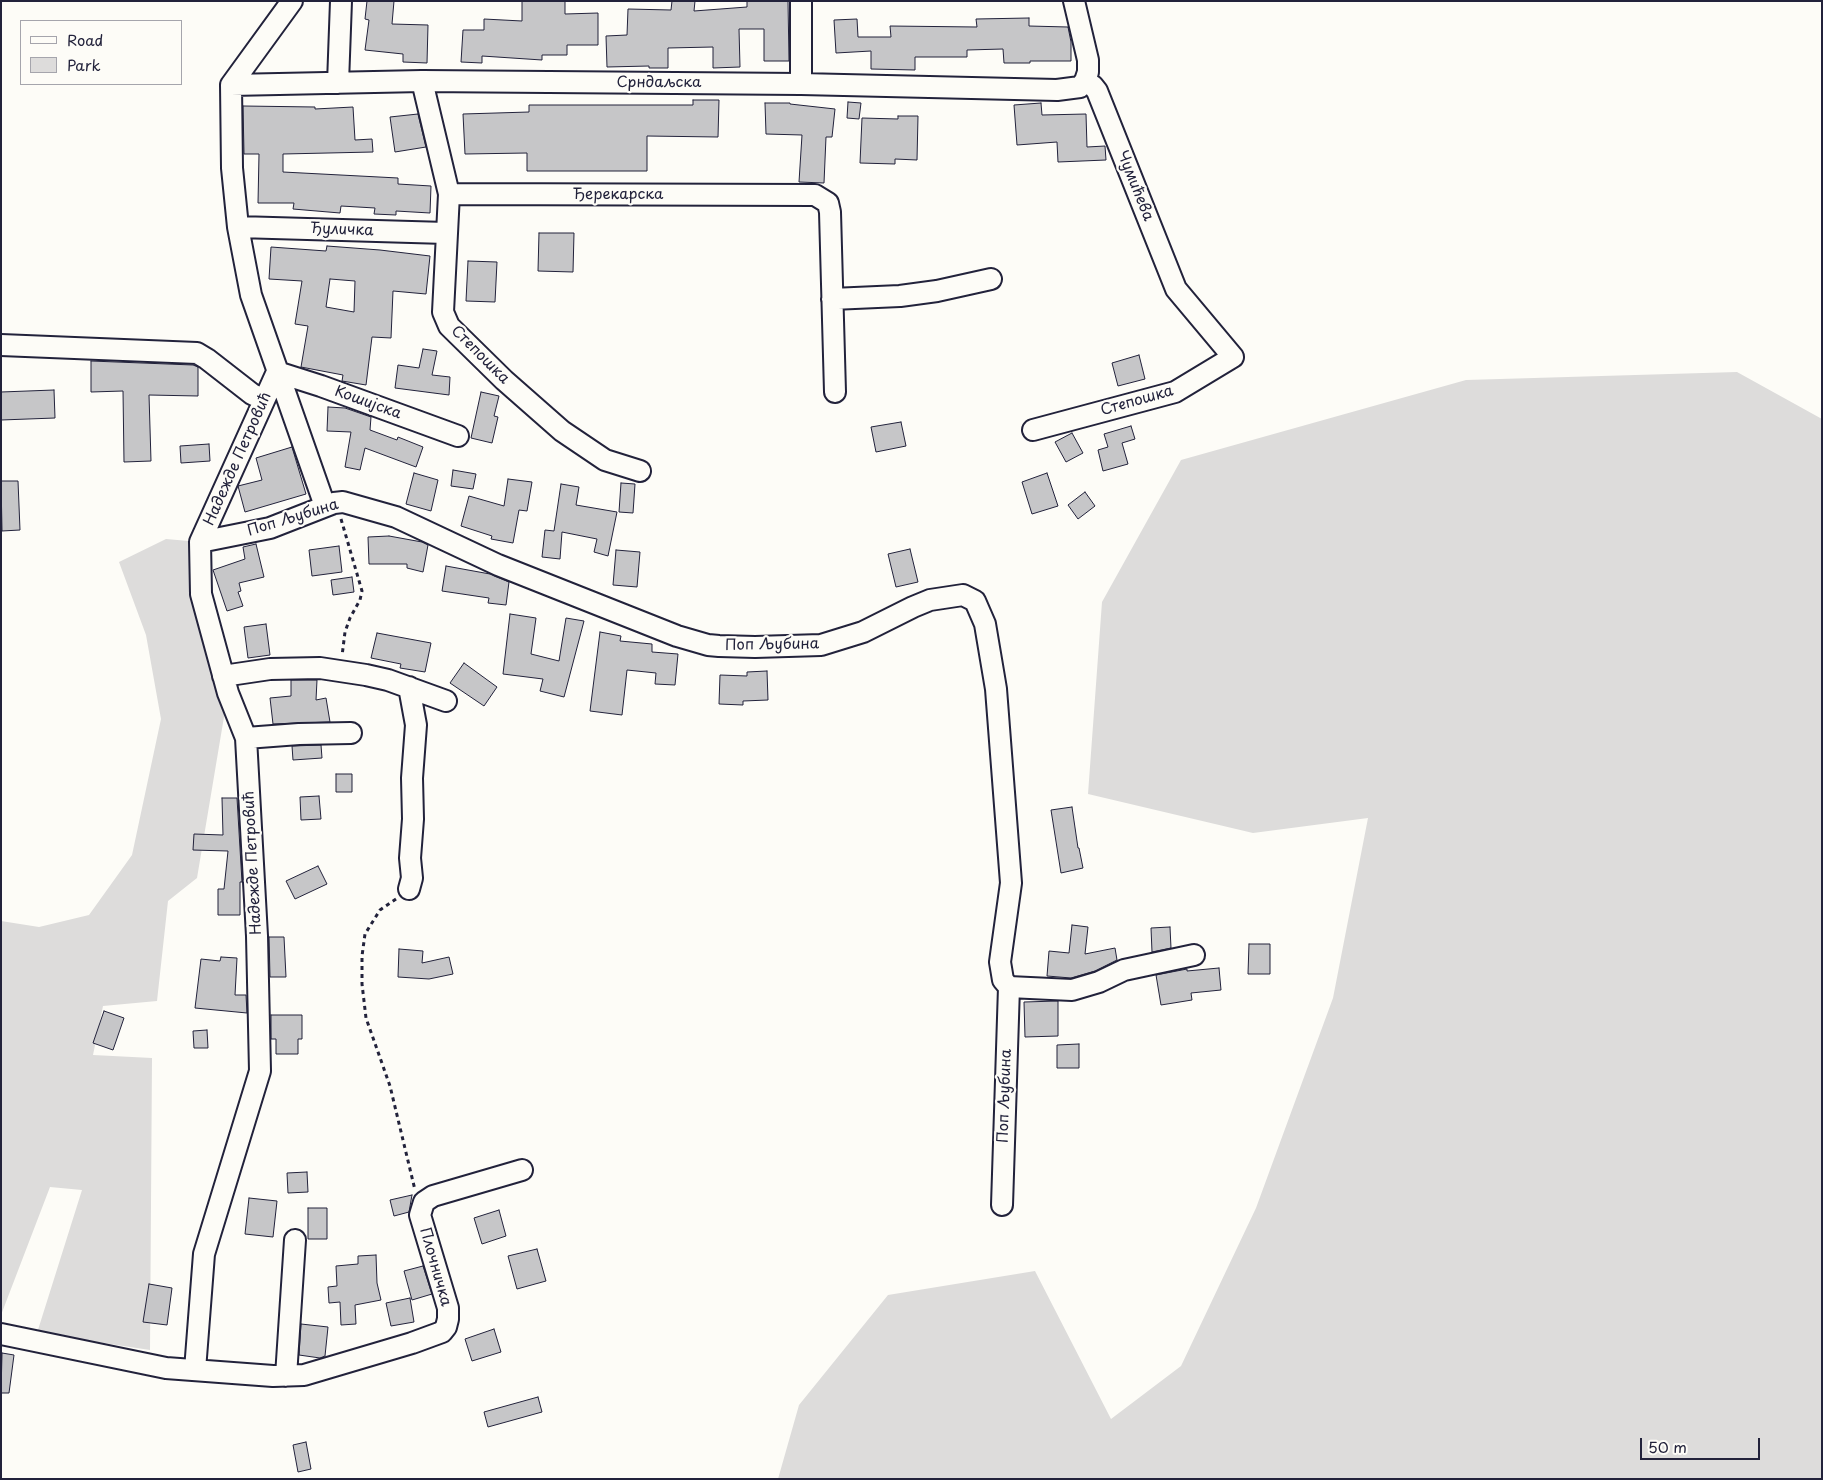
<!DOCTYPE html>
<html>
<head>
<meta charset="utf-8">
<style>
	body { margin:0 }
	#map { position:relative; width:1823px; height:1480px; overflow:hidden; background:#fdfcf7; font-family:"Playpen Sans",sans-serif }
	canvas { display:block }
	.frame { position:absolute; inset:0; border:2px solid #22223b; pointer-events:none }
	.legend { position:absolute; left:20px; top:20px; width:162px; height:65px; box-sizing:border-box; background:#fdfcf7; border:1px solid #a5a5ac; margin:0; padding:6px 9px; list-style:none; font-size:15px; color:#22223b }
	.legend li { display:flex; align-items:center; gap:10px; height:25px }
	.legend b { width:25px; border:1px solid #a5a5ac }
	.scale { position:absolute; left:1640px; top:1438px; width:120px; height:22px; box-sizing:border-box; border:2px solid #22223b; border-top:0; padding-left:6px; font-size:15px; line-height:18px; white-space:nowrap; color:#22223b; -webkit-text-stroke:4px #fdfcf7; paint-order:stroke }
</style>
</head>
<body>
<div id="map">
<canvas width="1823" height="1480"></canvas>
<div class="frame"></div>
<ul class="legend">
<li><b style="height:6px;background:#fdfcf7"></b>Road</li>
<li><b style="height:14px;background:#dddcdb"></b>Park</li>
</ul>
<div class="scale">50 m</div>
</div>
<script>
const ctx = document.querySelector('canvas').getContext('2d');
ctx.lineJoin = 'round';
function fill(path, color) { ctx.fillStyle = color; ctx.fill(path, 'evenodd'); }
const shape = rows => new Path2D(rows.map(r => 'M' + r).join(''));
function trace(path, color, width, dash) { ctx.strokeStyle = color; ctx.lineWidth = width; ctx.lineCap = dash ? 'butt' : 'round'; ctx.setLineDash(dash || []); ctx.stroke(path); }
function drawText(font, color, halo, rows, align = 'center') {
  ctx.font = font + ' "Playpen Sans",sans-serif'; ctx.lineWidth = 4.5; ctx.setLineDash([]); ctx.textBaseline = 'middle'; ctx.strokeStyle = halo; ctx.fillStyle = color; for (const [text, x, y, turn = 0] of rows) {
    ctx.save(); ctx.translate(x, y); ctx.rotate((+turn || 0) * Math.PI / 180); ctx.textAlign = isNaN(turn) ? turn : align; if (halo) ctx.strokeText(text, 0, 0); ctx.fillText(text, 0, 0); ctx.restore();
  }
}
const green = shape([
	[1737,372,1822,419,1822,1479,778,1479,799,1405,888,1295,1035,1271,1111,1419,1181,1366,1256,1208,1333,998,1368,818,1253,833,1088,794,1102,602,1181,460,1466,380],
	[166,539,200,542,228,693,197,878,168,901,157,1001,103,1006,93,1055,152,1058,150,1350,37,1333,82,1190,50,1187,1,1315,1,921,39,927,89,915,132,855,161,719,146,635,119,562]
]);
const building = shape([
	[367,1,394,1,392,24,428,25,427,63,403,62,403,54,365,50,369,20,365,19,367,1],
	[522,1,565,1,565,14,598,13,598,45,567,45,567,55,542,55,542,60,482,56,482,63,461,62,463,30,484,30,484,19,522,21,522,1],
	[672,1,695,1,694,11,747,7,747,1,788,1,789,61,764,61,764,29,739,29,740,67,713,68,713,47,668,48,668,68,649,68,649,66,607,67,606,36,627,35,628,9,671,10,672,1],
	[1029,18,1029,26,1068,27,1071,42,1071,61,1030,61,1030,63,1004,63,1003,49,967,50,967,57,915,57,915,70,871,69,871,51,836,53,834,20,857,19,858,37,891,37,890,26,977,27,976,19,1029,18],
	[693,100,719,100,718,137,647,136,647,171,527,171,527,153,465,154,463,114,529,112,529,105,693,105,693,100],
	[848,102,861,103,859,119,847,118,848,102],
	[765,103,790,103,790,104,835,109,832,137,826,137,824,183,799,182,802,135,766,134,765,103],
	[1041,103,1042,115,1086,114,1087,147,1105,146,1106,160,1058,162,1057,142,1017,145,1014,105,1041,103],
	[243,106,315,107,315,109,353,107,355,140,372,139,373,152,283,154,283,172,398,178,398,184,431,186,430,213,396,211,396,215,374,214,375,208,341,206,340,213,293,209,294,203,258,203,259,154,244,154,243,106],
	[418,114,426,147,395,152,390,117,418,114],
	[898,116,918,116,917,160,895,159,895,164,860,163,862,118,898,119,898,116],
	[539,233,574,233,573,272,538,271,539,233],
	[327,246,380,250,430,256,426,294,393,291,391,338,372,337,366,385,342,381,343,375,301,367,308,326,295,324,302,281,269,279,271,247,326,251,327,246],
	[330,279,355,281,354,312,326,307,330,279],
	[468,261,497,262,495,302,466,301,468,261],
	[423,349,437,351,432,375,450,377,449,395,395,388,398,365,419,368,423,349],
	[1139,355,1145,379,1118,386,1112,363,1139,355],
	[91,361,193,365,198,367,198,396,149,395,151,461,124,462,123,391,91,392,91,361],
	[54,390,55,418,1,420,1,392,54,390],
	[481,392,499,396,494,416,498,417,492,443,471,438,481,392],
	[328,407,345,408,371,417,370,430,397,440,398,437,423,447,416,467,365,448,360,470,345,467,351,432,327,431,328,407],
	[901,422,906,446,876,452,871,427,901,422],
	[1131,426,1135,439,1122,443,1128,464,1103,471,1098,450,1108,447,1104,434,1131,426],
	[1072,433,1083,453,1066,462,1055,442,1072,433],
	[209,444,210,461,181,463,180,446,209,444],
	[292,447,306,494,245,512,238,486,262,480,256,458,292,447],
	[453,470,476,474,473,489,451,486,453,470],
	[414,473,438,480,431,511,406,504,414,473],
	[1047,473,1058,506,1032,514,1022,482,1047,473],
	[508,479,532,482,527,511,519,510,513,543,491,539,492,536,461,526,469,496,504,506,508,479],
	[1,481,18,481,20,530,2,531,1,481],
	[621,483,635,484,633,513,619,512,621,483],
	[561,484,579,487,576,505,617,512,608,556,594,552,597,539,562,532,560,559,542,557,545,530,554,531,561,484],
	[1085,492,1095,506,1078,519,1068,505,1085,492],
	[389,536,422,542,428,545,423,572,407,568,407,564,369,564,368,537,389,536],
	[256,544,264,577,239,583,241,591,238,592,243,606,227,611,213,570,245,559,243,547,256,544],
	[339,546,342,572,312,576,309,550,339,546],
	[910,549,918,582,896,587,888,554,910,549],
	[616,550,640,552,637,587,613,585,616,550],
	[446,566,490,574,509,582,506,605,488,603,489,598,442,591,446,566],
	[352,577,354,592,333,595,331,580,352,577],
	[510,614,536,618,531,654,559,661,566,618,584,621,564,697,540,691,543,679,503,674,510,614],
	[266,624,270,655,248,658,244,627,266,624],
	[600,632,621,636,620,641,652,644,652,652,678,654,675,685,655,684,656,673,627,670,622,715,590,711,600,632],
	[377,633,431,643,425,672,400,668,401,664,371,658,377,633],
	[464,663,497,687,484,706,450,683,464,663],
	[767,671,768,700,743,701,743,705,719,704,720,675,747,676,747,672,767,671],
	[291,680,317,680,316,700,326,698,330,722,273,724,270,698,291,696,291,680],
	[321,745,322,758,293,760,292,746,321,745],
	[336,774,352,774,352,792,336,792,336,774],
	[319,796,321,819,301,820,300,797,319,796],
	[222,798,237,798,242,882,240,882,240,915,218,915,218,889,224,889,228,851,193,850,194,834,223,835,222,798],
	[1072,807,1078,848,1079,848,1083,868,1061,873,1051,810,1072,807],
	[318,866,327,884,295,899,286,881,318,866],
	[1072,925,1088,927,1085,954,1115,948,1117,960,1095,971,1071,978,1047,976,1049,951,1069,953,1072,925],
	[1170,927,1171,948,1152,952,1151,928,1170,927],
	[269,937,284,937,286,977,270,977,269,937],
	[1249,944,1270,944,1270,974,1248,974,1249,944],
	[399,949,423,951,422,963,449,957,453,974,429,979,398,977,399,949],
	[221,957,237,958,235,995,246,995,247,1013,195,1008,201,959,220,961,221,957],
	[1219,968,1221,990,1191,993,1192,1000,1161,1005,1156,975,1187,969,1187,971,1219,968],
	[1058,1001,1058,1036,1025,1037,1024,1002,1058,1001],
	[104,1011,124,1018,113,1050,93,1043,104,1011],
	[271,1015,302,1015,302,1039,298,1039,298,1054,276,1054,276,1039,271,1039,271,1015],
	[207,1030,208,1048,194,1048,193,1031,207,1030],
	[1079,1044,1079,1068,1057,1068,1057,1045,1079,1044],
	[307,1172,308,1192,288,1193,287,1173,307,1172],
	[412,1195,409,1212,394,1216,390,1200,412,1195],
	[249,1198,277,1201,273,1237,245,1234,249,1198],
	[308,1208,327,1208,327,1239,308,1239,308,1208],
	[499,1210,506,1236,482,1244,474,1218,499,1210],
	[537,1249,546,1281,517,1289,508,1256,537,1249],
	[376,1255,377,1283,381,1300,355,1305,356,1324,341,1325,340,1302,329,1303,328,1287,337,1286,336,1266,358,1264,358,1256,376,1255],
	[423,1266,432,1294,412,1300,404,1271,423,1266],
	[149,1284,172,1288,167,1325,143,1322,149,1284],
	[410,1298,414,1322,391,1326,386,1303,410,1298],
	[301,1324,328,1327,325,1356,320,1358,299,1355,301,1324],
	[494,1329,501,1352,472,1361,465,1339,494,1329],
	[2,1353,14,1355,9,1393,1,1393,2,1353],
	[538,1397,542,1412,488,1427,484,1412,538,1397],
	[306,1442,311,1469,298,1472,293,1445,306,1442]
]);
const path = shape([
	[341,519,362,591,360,600,350,618,345,632,342,656],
	[396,899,380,910,365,934,362,956,362,984,366,1018,390,1086,415,1190]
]);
const minor = shape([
	[292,1,231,85,232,168,238,227,251,295,325,506],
	[422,81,449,194,443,312,449,326,504,380,562,431,605,460,640,471],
	[338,83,341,1],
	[801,84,801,1],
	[231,85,422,81,801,84,1057,90,1080,87,1085,81,1088,72,1088,60,1074,1],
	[449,194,815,195,828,203,830,212,835,392],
	[238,227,446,233],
	[832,299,900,296,937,291,991,279],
	[1,345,197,353,207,359,252,394,264,400],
	[1033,430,1175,392,1233,357,1176,289,1097,91,1093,86,1085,81],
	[200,542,270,528,334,503,343,502,396,517,498,565,677,636,708,645,719,646,755,647,821,645,863,632,913,607,930,600,963,595,975,601,985,624,996,689,1011,883,1000,962,1003,980,1009,987,1072,990,1099,982,1124,970,1194,955],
	[223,676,270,669,320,668,366,675,388,680,446,701],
	[246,738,299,734,351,733],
	[409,889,412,878,410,858,413,819,412,778,416,725,409,687],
	[1002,1205,1009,987],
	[1,1334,166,1368,273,1376,304,1375,412,1343,442,1332,446,1327,448,1319,448,1308,420,1215,424,1202,433,1196,522,1170],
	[195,1370,204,1254,260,1071,257,936,246,738,228,693,201,594,200,542,277,372,321,386,458,436],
	[286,1376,295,1240]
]);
const streetNames = [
	["Срндаљска",659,83],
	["Чумићева",1135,186,68],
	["Ђерекарска",618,195],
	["Ђуличка",342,230,2],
	["Степошка",480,355,45],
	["Степошка",1137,401,-16],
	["Кошијска",368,403,20],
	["Надежде Петровић",238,459,-66],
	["Поп Љубина",293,518,-17],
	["Поп Љубина",772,645,-1],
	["Надежде Петровић",253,863,-93],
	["Поп Љубина",1005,1096,-88],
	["Плочничка",435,1267,74]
];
fill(green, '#dddcdb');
fill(building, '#c6c6c8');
trace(building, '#22223b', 1);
trace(minor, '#22223b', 24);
trace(path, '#22223b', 3, [4, 4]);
trace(minor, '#fdfcf7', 20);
drawText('15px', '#22223b', '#fdfcf7', streetNames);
</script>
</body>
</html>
